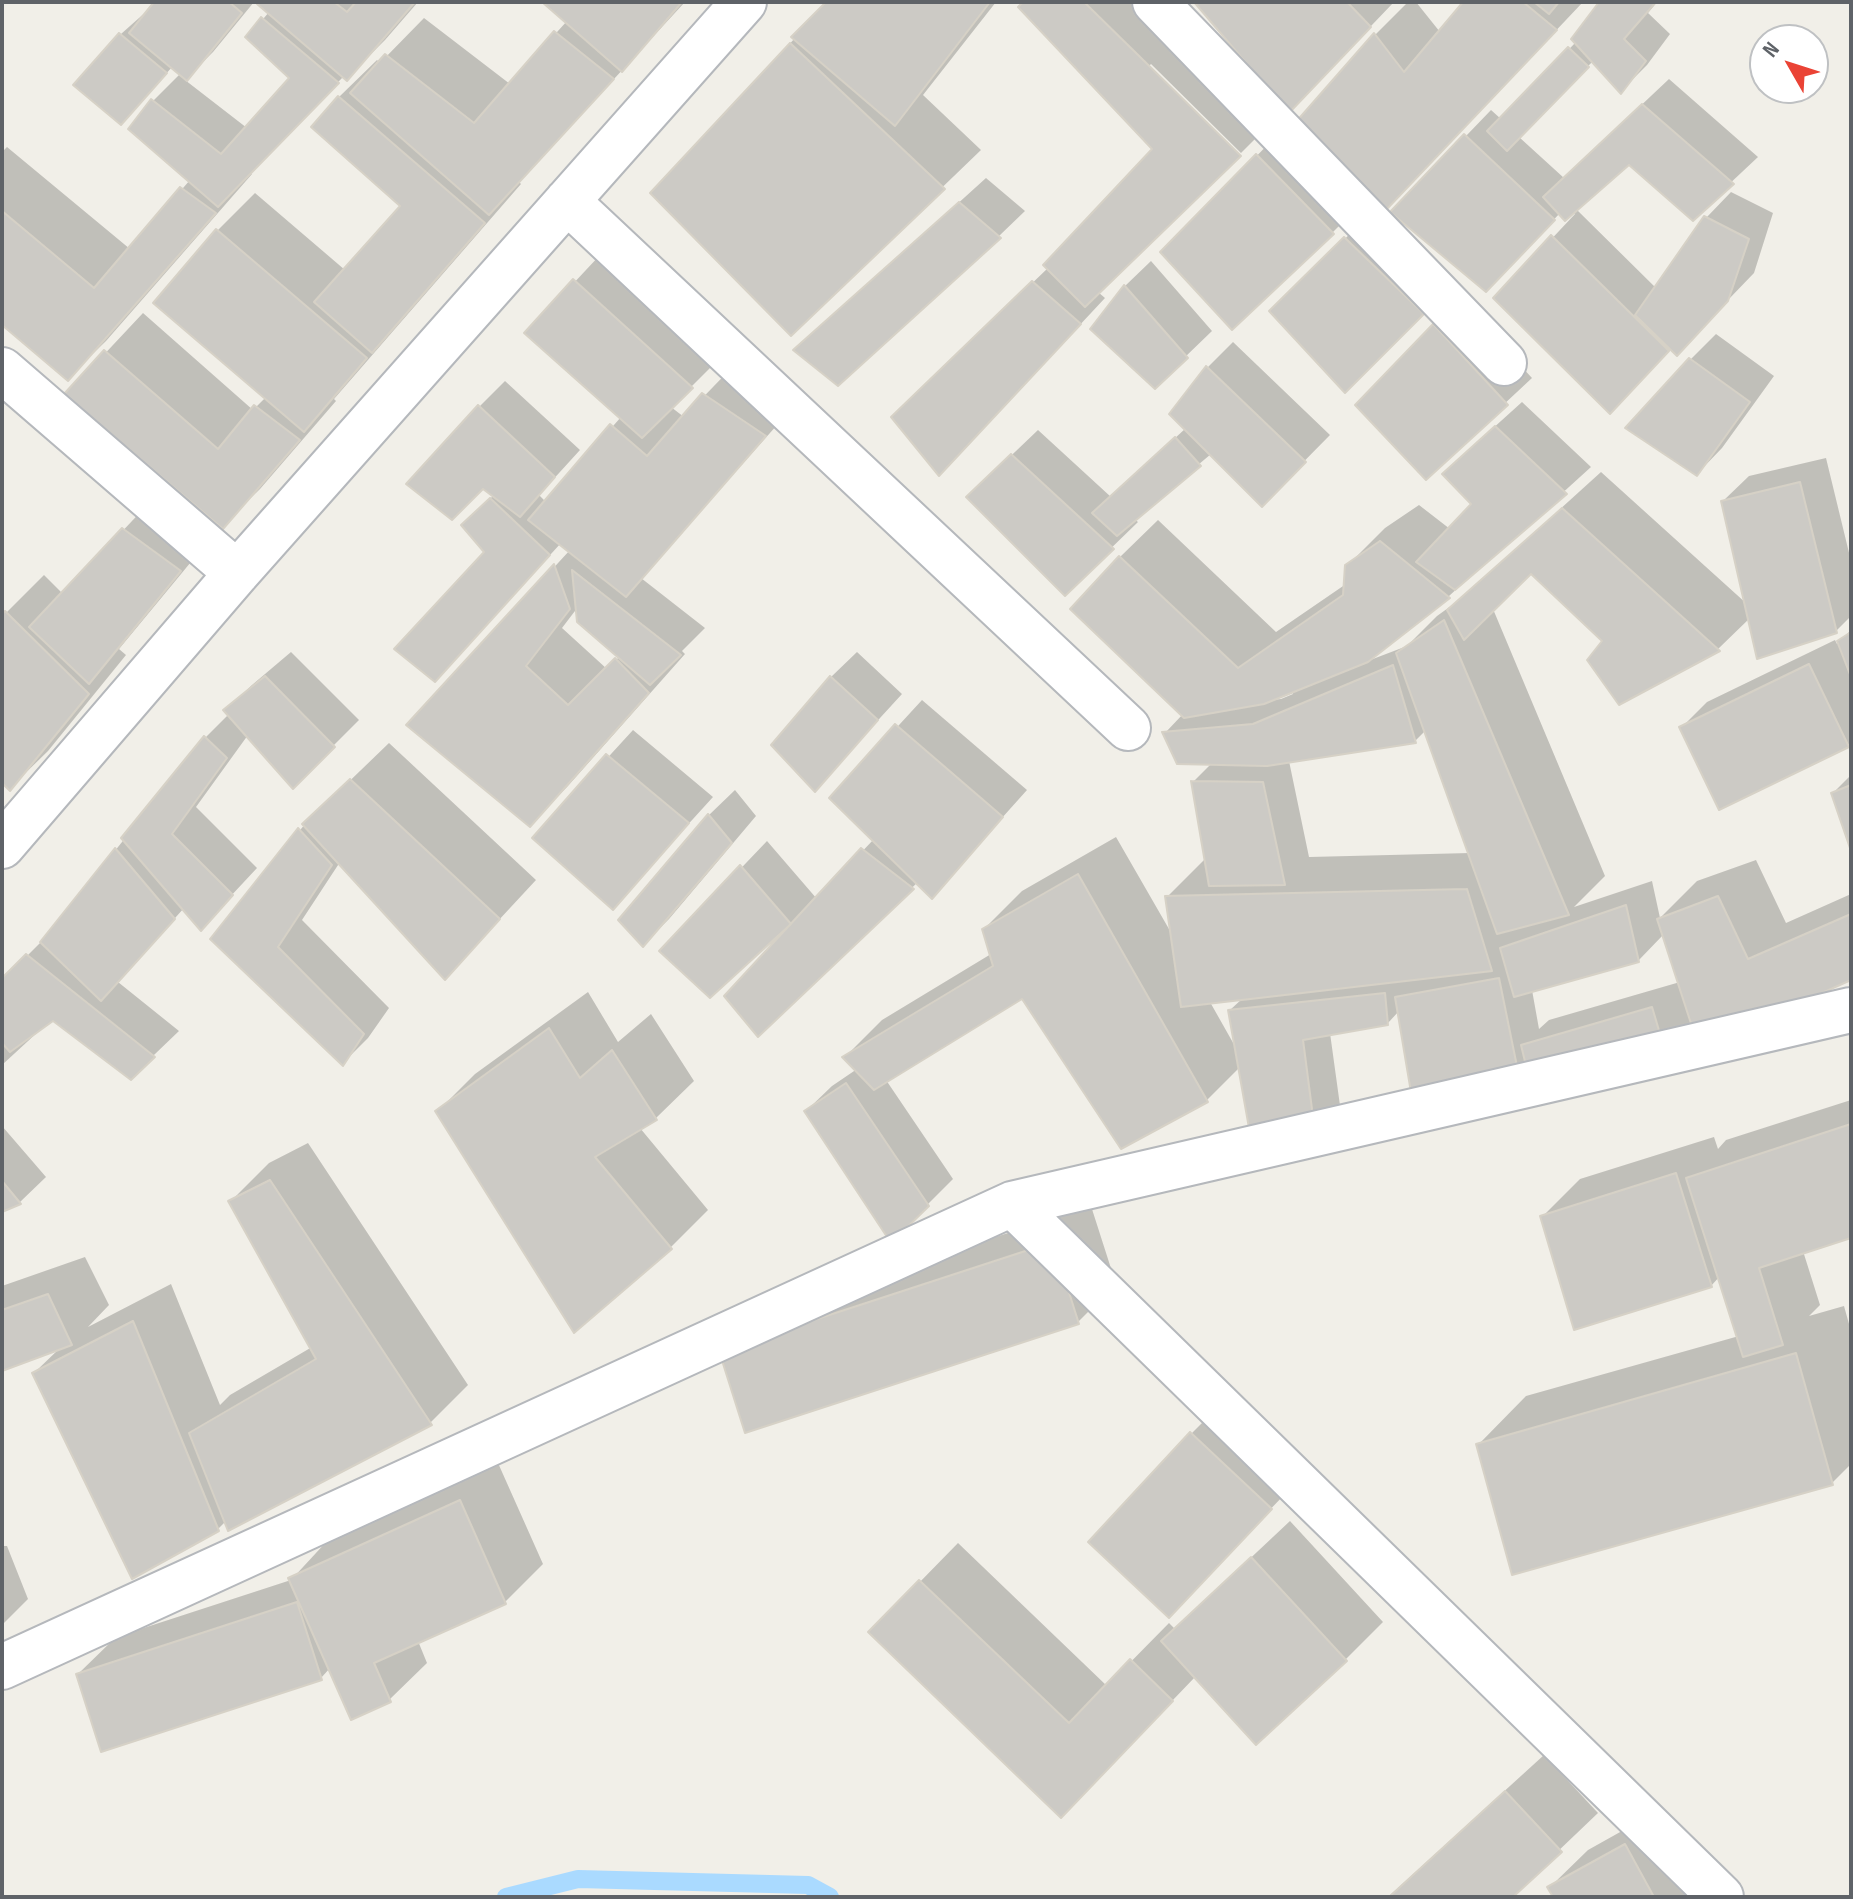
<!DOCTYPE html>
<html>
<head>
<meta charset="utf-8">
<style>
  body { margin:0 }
  #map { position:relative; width:1853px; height:1899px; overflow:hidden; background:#f1efe8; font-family:"Sofia Sans Condensed",sans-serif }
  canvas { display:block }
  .frame { position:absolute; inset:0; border:4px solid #5f6368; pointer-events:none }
  .north { position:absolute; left:1749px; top:24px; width:80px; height:80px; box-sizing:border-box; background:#fff; border:2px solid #bfc1c3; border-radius:50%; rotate:309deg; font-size:22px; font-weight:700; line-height:32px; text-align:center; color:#5f6368 }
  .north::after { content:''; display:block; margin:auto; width:28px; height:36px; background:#ea4335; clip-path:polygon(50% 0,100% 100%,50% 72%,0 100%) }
</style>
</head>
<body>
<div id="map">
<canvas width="1853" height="1899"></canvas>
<div class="frame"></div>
<div class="north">N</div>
</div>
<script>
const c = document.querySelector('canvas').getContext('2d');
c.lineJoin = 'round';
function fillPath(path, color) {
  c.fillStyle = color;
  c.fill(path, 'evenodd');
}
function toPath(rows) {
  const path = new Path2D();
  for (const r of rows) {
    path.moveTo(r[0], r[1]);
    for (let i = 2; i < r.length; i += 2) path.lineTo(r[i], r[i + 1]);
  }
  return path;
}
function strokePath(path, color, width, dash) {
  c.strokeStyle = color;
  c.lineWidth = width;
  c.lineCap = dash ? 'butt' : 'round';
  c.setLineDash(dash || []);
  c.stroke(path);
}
fillPath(toPath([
  [157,2,254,2,213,52,185,80,247,128,291,78,248,37,269,12,261,2,418,2,385,40,347,78,344,76,249,173,252,174,106,341,68,378,2,323,2,152,7,147,130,249,190,180,153,101,181,73,173,66,146,96,121,34],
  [545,2,685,2,519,182,521,184,334,399,336,401,260,489,222,526,67,394,143,313,253,410,266,397,217,231,255,193,345,270,403,206,339,97,377,60,380,63,424,18,510,84,567,21],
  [828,2,996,2,923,95,981,150,791,333,653,193],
  [1025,2,1160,2,1277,117,1241,153,1151,64,1148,67,1238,156,1098,292,1105,298,965,448,919,392,1049,267,1155,149],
  [1197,2,1394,2,1327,72],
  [1408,2,1416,2,1440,32,1465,2,1583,2,1424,170,1375,35],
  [1601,2,1657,2,1648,13,1670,34,1647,65,1621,91,1593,61,1519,137,1564,178,1669,79,1758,157,1693,218,1629,162,1576,209,1656,288,1706,218,1731,192,1773,213,1754,273,1702,327,1672,348,1636,385,1496,298,1575,214,1573,212,1560,213,1512,264,1466,136,1491,110,1501,119,1576,42],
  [1282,130,1358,207,1332,233,1163,252],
  [986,178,1025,211,999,236,837,383,796,350],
  [1371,213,1448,287,1345,390,1272,311],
  [600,255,717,361,671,407,684,417,742,357,802,397,641,578,705,628,682,651,685,654,567,787,530,824,409,725,570,550,561,543,460,654,486,552,463,525,494,495,479,407,505,381,580,450,539,495,546,502,621,417,527,333],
  [578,607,620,656,607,669,562,628],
  [1151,261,1212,331,1155,386,1093,329,1125,286],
  [1460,300,1532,378,1426,477,1358,405],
  [1716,334,1774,376,1722,448,1697,474,1690,360],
  [1233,342,1330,435,1262,504,1211,454,1134,519,1138,522,1065,593,994,472,1038,430,1111,497,1186,428,1207,368],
  [1522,402,1591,467,1449,596,1365,662,1407,646,1437,616,1462,598,1601,472,1747,604,1723,501,1749,476,1826,458,1851,561,1851,616,1836,631,1750,618,1718,649,1620,702,1605,641,1531,571,1493,609,1605,876,1574,907,1652,881,1660,918,1697,881,1756,860,1786,923,1851,894,1851,977,1419,1126,1399,1011,1388,1023,1330,1033,1342,1120,1316,1146,1240,1067,1207,1100,1023,996,886,1080,953,1179,892,1240,806,1111,832,1086,857,1069,845,1057,882,1020,991,954,984,929,1022,891,1116,837,1173,936,1167,897,1205,859,1194,781,1212,763,1165,733,1183,714,1120,557,1158,520,1276,632,1346,584,1347,566,1385,528,1419,505,1450,529,1474,504,1470,449],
  [1292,690,1293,694,1281,699,1270,700],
  [1426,730,1470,853,1309,857,1289,761,1415,741],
  [1664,934,1680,982,1549,1020,1539,1029,1532,990,1638,961],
  [1243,998,1230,1010,1236,1048,1210,1002],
  [149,503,205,545,119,649,126,655,48,751,10,788,2,781,2,617,44,575,63,594],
  [1851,630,1851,742,1848,745,1681,728,1707,702,1835,640,1837,644],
  [291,652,359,720,293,786,248,735,196,807,257,868,201,928,184,908,118,982,179,1031,131,1077,53,1018,2,1065,2,981,46,937,206,737,229,714,226,710,252,685],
  [857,652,902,694,815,789,774,745,831,677],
  [922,700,1027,790,932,896,918,882,758,1034,787,929,785,927,662,951,767,841,817,899,874,839,832,798],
  [633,730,713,797,613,907,535,837],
  [389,743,536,880,446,977,340,862,302,920,389,1008,368,1038,343,1063,213,939,305,824],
  [1851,775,1851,845,1833,793],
  [735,790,756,816,669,919,643,945,621,920,709,815],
  [588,992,618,1042,651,1014,694,1081,656,1118,640,1128,708,1210,671,1247,437,1112,475,1074],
  [1851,1100,1851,1236,1803,1251,1820,1305,1809,1316,1844,1306,1851,1331,1851,1464,1832,1483,1478,1445,1526,1396,1739,1336,1720,1276,1711,1286,1542,1217,1580,1179,1714,1137,1718,1149,1726,1140],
  [2,1126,46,1177,20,1202,2,1210],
  [308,1143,468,1385,430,1423,226,1521,218,1529,34,1373,61,1347,2,1369,2,1286,85,1257,109,1305,88,1327,171,1284,220,1405,230,1395,312,1347,231,1201,269,1163],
  [1091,1206,1116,1284,1078,1322,746,1430,759,1314],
  [1229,1396,1308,1470,1169,1615,1191,1434],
  [498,1463,543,1564,505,1602,418,1641,427,1663,389,1700,330,1668,321,1678,78,1674,116,1637,291,1580,328,1540],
  [1290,1521,1383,1622,1345,1660,1196,1676,1099,1777,871,1632,958,1543,1107,1686,1169,1623,1175,1629],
  [2,1546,7,1546,28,1599,2,1625],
  [1544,1755,1598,1813,1510,1897,1388,1897],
  [1663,1808,1713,1897,1555,1897,1550,1887,1588,1850]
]), '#0003');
strokePath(toPath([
  [506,1897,578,1879,808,1885,830,1897]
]), '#aadaff', 18);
const building = toPath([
  [154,2,229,2,242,13,187,81,129,33,154,2],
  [259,2,334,2,347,12,356,2,415,2,347,81,257,4,259,2],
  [542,2,682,2,622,72,542,2],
  [826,2,990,2,895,126,791,37,826,2],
  [1023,2,1084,2,1241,156,1085,307,1043,265,1152,149,1018,7,1023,2],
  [1194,2,1347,2,1371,27,1289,113,1194,2],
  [1463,2,1523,2,1557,30,1386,210,1295,123,1374,33,1404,72,1463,2],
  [1534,2,1559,2,1549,14,1534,2],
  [1599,2,1656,2,1624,39,1646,61,1621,94,1571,39,1599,2],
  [261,17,339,83,218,207,128,129,151,99,221,154,289,78,245,37,261,17],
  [554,31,614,79,489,215,350,93,385,54,474,123,554,31],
  [119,33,167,73,121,125,73,85,119,33],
  [790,43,945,189,791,336,650,193,790,43],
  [1568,47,1589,67,1507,151,1487,131,1568,47],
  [338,96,485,223,372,353,314,302,400,206,311,127,338,96],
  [1642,104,1734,184,1693,221,1629,165,1565,221,1543,197,1642,104],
  [1464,134,1555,220,1486,292,1390,212,1464,134],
  [1256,154,1334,234,1232,330,1160,252,1256,154],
  [180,187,216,213,68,381,2,325,2,211,94,288,180,187],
  [959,202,1001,238,838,386,793,350,959,202],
  [1704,216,1749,239,1728,301,1677,356,1635,315,1704,216],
  [216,229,367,358,304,432,153,303,216,229],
  [1551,235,1669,351,1610,414,1493,298,1551,235],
  [1344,237,1424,314,1345,393,1269,311,1344,237],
  [573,279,693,388,642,438,524,333,573,279],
  [1032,281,1081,324,939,476,891,417,1032,281],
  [1124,285,1188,358,1155,389,1090,329,1124,285],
  [1433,324,1508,405,1426,480,1355,405,1433,324],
  [104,350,218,449,254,405,300,440,223,529,64,394,104,350],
  [1689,358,1750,402,1697,476,1625,428,1689,358],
  [1206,366,1306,462,1262,507,1169,414,1206,366],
  [702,393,766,436,626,597,528,520,610,424,647,456,702,393],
  [478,405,555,477,520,517,483,489,452,520,406,484,478,405],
  [1495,426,1567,494,1455,590,1416,562,1471,504,1442,474,1495,426],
  [1175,437,1201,466,1117,536,1092,513,1175,437],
  [1011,454,1114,549,1065,596,966,497,1011,454],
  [1800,482,1837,633,1757,659,1721,501,1800,482],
  [490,498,550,555,435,682,394,649,484,552,461,525,490,498],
  [1562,508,1720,651,1619,705,1587,660,1602,641,1531,574,1464,640,1447,610,1562,508],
  [122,528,181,571,89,684,29,627,122,528],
  [1380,541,1450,598,1368,662,1264,704,1184,718,1070,609,1119,556,1238,668,1343,595,1345,565,1380,541],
  [554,564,570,609,526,666,568,705,615,658,649,693,530,827,406,725,554,564],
  [572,570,681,655,650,685,577,622,572,570],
  [5,611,89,694,10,791,2,783,2,614,5,611],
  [1444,620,1569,915,1497,934,1396,653,1444,620],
  [1851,632,1851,677,1837,641,1851,632],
  [1809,664,1849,747,1719,810,1679,727,1809,664],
  [1393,665,1416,743,1267,766,1177,764,1162,732,1253,724,1393,665],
  [265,676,335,747,293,789,223,710,265,676],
  [830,676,878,720,815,792,771,745,830,676],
  [895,724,1003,817,932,899,829,798,895,724],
  [204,736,227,758,172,834,233,895,201,931,121,838,204,736],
  [606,754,689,823,613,910,532,838,606,754],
  [350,779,500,919,445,980,302,824,350,779],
  [1191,781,1263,782,1285,885,1209,886,1191,781],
  [1851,785,1851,851,1831,793,1851,785],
  [708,814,732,843,643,947,618,920,708,814],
  [298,828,332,865,278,947,364,1034,343,1066,210,939,298,828],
  [115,848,175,919,101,1001,40,942,115,848],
  [861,848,914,889,758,1037,724,996,861,848],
  [740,865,791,924,710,998,659,951,740,865],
  [1078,874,1208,1102,1121,1149,1022,999,874,1090,842,1057,993,966,982,929,1078,874],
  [1467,889,1492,971,1181,1007,1165,896,1467,889],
  [1718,896,1748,959,1851,914,1851,980,1699,1048,1657,919,1718,896],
  [1626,905,1639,962,1514,997,1500,948,1626,905],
  [26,954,155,1057,131,1080,53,1021,10,1052,2,1043,2,978,26,954],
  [1499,978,1524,1101,1417,1128,1395,997,1499,978],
  [1385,993,1388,1025,1303,1040,1317,1148,1254,1156,1228,1010,1385,993],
  [1652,1007,1666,1054,1535,1102,1521,1045,1652,1007],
  [549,1028,580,1078,612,1050,657,1120,595,1157,672,1249,574,1333,435,1111,549,1028],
  [846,1083,929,1206,891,1243,804,1111,846,1083],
  [1851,1124,1851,1238,1759,1268,1783,1345,1743,1357,1686,1178,1851,1124],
  [1676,1173,1712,1287,1574,1330,1540,1216,1676,1173],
  [270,1180,432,1425,228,1531,189,1433,316,1359,228,1201,270,1180],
  [2,1181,21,1204,2,1212,2,1181],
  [1053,1242,1079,1324,745,1433,719,1351,1053,1242],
  [48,1294,72,1345,2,1371,2,1310,48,1294],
  [133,1321,219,1531,132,1579,32,1373,133,1321],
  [1796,1353,1833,1485,1512,1575,1476,1444,1796,1353],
  [1190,1432,1272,1509,1169,1618,1088,1542,1190,1432],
  [460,1500,506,1604,374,1663,391,1702,351,1720,288,1578,460,1500],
  [1251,1557,1347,1661,1256,1745,1161,1641,1251,1557],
  [919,1580,1069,1723,1130,1659,1173,1701,1061,1818,868,1632,919,1580],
  [297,1602,322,1680,101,1752,76,1674,297,1602],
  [1505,1791,1562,1852,1513,1897,1389,1897,1505,1791],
  [1625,1844,1654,1897,1553,1897,1547,1887,1625,1844]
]);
fillPath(building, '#cccac5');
strokePath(building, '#d6d1c6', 2);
const street = toPath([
  [1155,2,1504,363],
  [567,201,1128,728],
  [2,370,237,573],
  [2,846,237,573,744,2],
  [1012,1204,1721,1897],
  [2,1667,1012,1204,1851,1010]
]);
strokePath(street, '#b5b8bc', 48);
strokePath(street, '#fff', 44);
</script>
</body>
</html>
